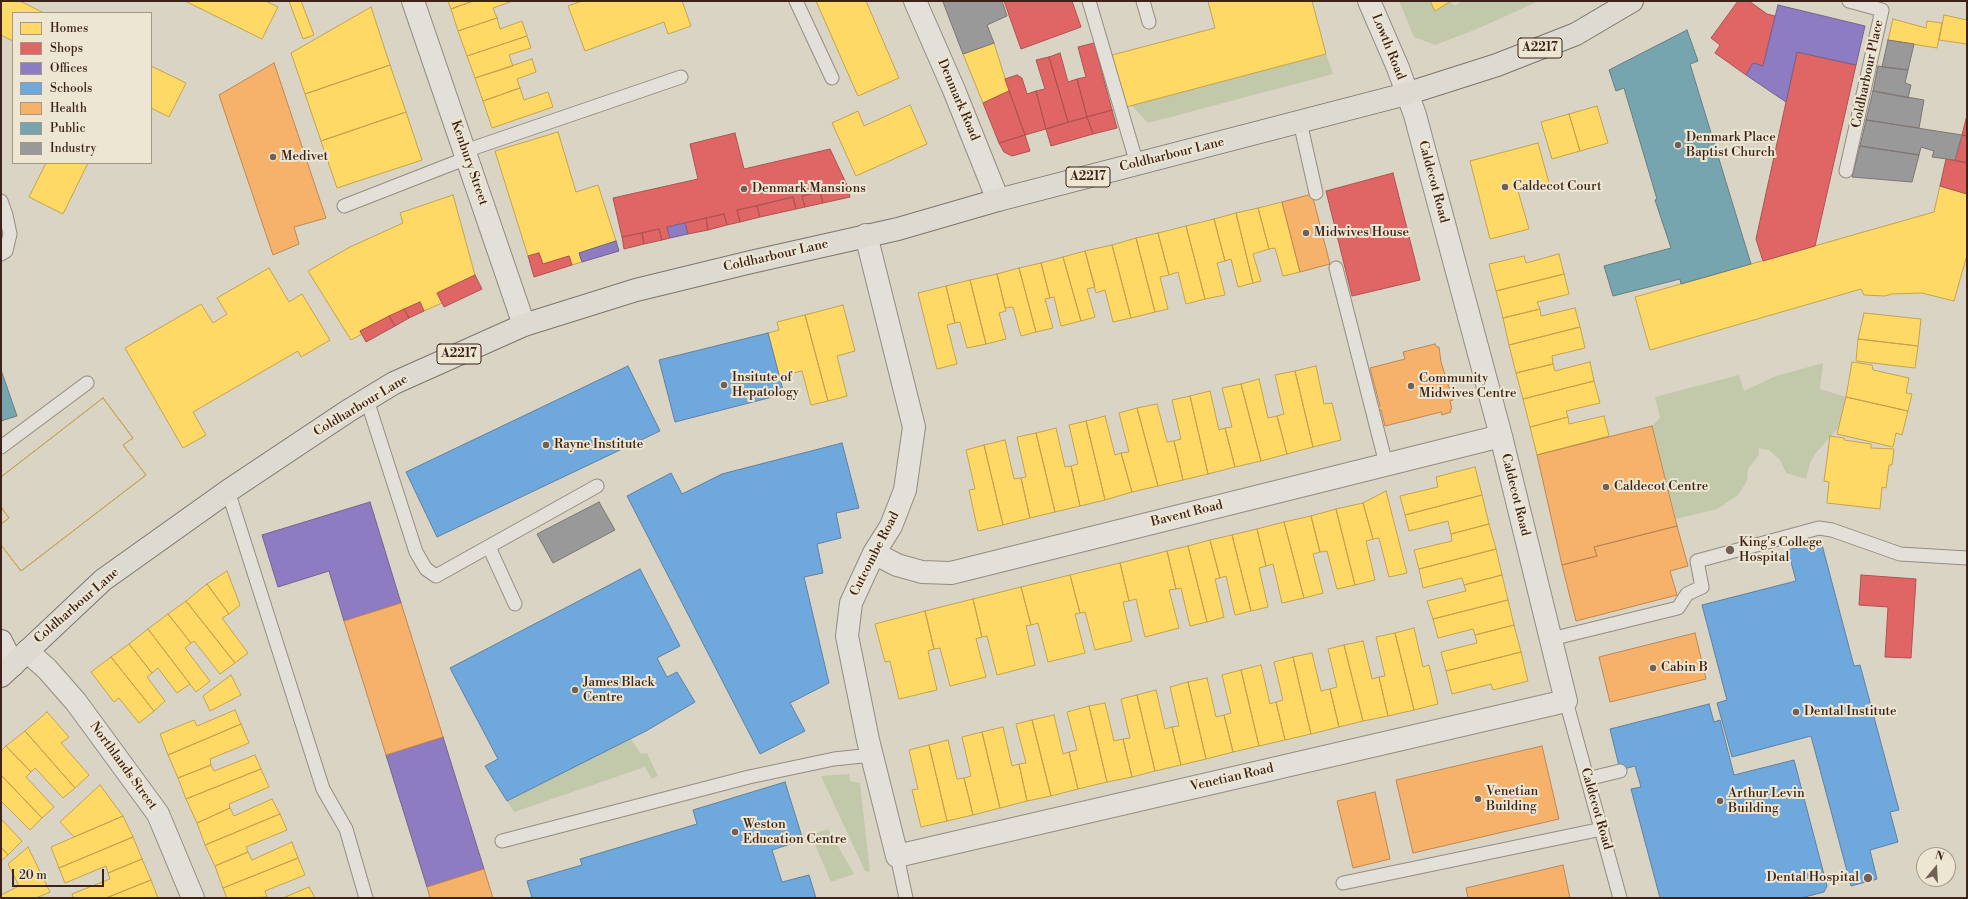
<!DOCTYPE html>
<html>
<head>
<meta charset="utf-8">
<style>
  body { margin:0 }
  #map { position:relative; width:1968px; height:899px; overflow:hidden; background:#dad4c4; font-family:"Libre Bodoni",serif }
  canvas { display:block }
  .frame { position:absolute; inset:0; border:2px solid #3c2218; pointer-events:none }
  .legend { position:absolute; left:12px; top:12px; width:140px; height:152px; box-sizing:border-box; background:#ede6d2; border:1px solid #a69888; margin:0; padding:5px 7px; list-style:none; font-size:12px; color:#3c2218 }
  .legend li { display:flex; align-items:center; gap:8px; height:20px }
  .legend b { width:20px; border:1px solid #a69888 }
  .north { position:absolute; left:1916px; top:847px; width:40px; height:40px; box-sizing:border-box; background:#ede6d2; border:1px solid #a69888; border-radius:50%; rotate:18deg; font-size:11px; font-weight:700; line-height:16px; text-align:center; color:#3c2218 }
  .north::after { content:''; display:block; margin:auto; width:14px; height:18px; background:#736054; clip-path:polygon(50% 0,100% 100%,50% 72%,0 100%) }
  .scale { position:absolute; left:12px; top:869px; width:92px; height:18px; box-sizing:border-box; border:2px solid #3c2218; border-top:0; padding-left:5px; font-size:12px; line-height:14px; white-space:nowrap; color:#3c2218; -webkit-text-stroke:3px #ede6d2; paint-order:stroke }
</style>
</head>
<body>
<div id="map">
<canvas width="1968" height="899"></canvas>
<div class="frame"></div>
<ul class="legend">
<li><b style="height:11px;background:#ffd966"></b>Homes</li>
<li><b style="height:11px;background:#e06666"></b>Shops</li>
<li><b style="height:11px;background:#8e7cc3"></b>Offices</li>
<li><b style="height:11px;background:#6fa8dc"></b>Schools</li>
<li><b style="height:11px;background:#f6b26b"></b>Health</li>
<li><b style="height:11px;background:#76a5af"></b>Public</li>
<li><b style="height:11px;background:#999"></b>Industry</li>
</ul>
<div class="north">N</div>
<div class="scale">20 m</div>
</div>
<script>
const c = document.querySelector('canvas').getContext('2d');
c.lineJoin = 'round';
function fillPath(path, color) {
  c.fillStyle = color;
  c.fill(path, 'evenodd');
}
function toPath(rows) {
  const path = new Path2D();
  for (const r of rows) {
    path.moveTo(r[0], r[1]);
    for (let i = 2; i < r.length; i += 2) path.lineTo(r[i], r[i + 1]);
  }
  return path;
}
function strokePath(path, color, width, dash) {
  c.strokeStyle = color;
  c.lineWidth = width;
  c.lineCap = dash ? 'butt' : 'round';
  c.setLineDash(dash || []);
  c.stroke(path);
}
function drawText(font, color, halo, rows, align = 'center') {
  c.font = font + ' "Libre Bodoni",serif';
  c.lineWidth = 4;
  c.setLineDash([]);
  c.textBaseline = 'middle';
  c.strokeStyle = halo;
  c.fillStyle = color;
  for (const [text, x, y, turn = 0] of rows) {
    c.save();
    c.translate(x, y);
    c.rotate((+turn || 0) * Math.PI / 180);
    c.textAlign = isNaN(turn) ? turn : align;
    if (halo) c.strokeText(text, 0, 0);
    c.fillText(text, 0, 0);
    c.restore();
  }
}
fillPath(toPath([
  [1399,1,1430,1,1435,11,1451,1,1454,6,1463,1,1539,1,1477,29,1435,45,1414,37],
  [1326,54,1333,74,1148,123,1131,105],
  [1823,363,1820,389,1846,397,1838,428,1815,454,1810,463,1806,479,1786,473,1780,460,1769,450,1758,448,1759,455,1748,469,1747,481,1738,495,1717,509,1676,519,1652,426,1660,418,1655,397,1739,375,1744,391,1776,376],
  [631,739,641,754,647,753,658,776,652,779,645,767,514,812,507,801],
  [849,774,850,781,860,783,870,872,865,871,821,776],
  [828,829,854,874,831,882,811,835]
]), '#c2c9aa');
const homes = toPath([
  [1,1,20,1,44,13,13,13,13,41,1,35,1,1],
  [185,1,266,1,278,7,262,39,185,1],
  [289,1,301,1,314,35,303,39,289,1],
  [448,1,473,1,451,9,448,1],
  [473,1,513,1,493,8,497,18,458,31,451,9,473,1],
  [582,1,682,1,691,26,668,34,664,22,585,51,568,6,582,1],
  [816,1,866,1,899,78,858,96,816,1],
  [1208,1,1312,1,1326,54,1126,107,1112,55,1215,28,1208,1],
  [1430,1,1451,1,1435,11,1430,1],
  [371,7,390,65,305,94,291,53,371,7],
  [1944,15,1967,20,1967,44,1939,40,1944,15],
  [497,18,500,29,522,21,527,36,467,56,458,31,497,18],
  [1893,19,1926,28,1927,21,1942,23,1937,48,1888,40,1893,19],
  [527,36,531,48,509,55,513,66,475,78,467,56,527,36],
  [994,43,1009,91,983,103,963,54,994,43],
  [532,59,536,72,517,79,520,88,483,101,475,78,532,59],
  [390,65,406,112,321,141,305,94,390,65],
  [151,66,186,83,169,117,151,108,151,66],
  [520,88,524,100,548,92,553,107,492,128,483,101,520,88],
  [910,105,927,144,856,176,832,123,858,111,864,126,910,105],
  [1597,106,1608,143,1580,151,1569,114,1597,106],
  [406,112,422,160,337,188,321,141,406,112],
  [1569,114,1580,151,1552,159,1541,122,1569,114],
  [558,132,576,192,598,185,616,241,579,253,582,262,572,265,569,256,543,264,539,253,528,256,495,151,558,132],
  [1538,143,1549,183,1518,191,1529,229,1490,239,1470,161,1538,143],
  [46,163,88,163,63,214,29,197,46,163],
  [1940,186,1967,194,1967,255,1954,301,1922,293,1892,294,1885,296,1864,295,1861,289,1650,350,1635,297,1934,212,1940,186],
  [453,195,475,275,437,293,442,303,424,311,420,302,360,331,362,334,351,340,308,271,350,247,403,223,400,213,453,195],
  [1282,202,1300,272,1283,276,1275,248,1269,249,1258,208,1282,202],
  [1258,208,1269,249,1253,254,1261,281,1253,283,1236,213,1258,208],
  [1236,213,1253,283,1238,287,1231,259,1225,261,1214,219,1236,213],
  [1214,219,1225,261,1217,263,1225,295,1205,299,1186,226,1214,219],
  [1186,226,1205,299,1186,304,1178,272,1169,275,1158,233,1186,226],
  [1158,233,1169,275,1160,277,1168,309,1155,312,1136,238,1158,233],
  [1136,238,1155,312,1131,318,1112,245,1136,238],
  [1112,245,1131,318,1113,322,1105,290,1096,293,1085,251,1112,245],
  [1085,251,1095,287,1087,289,1095,317,1081,321,1063,257,1085,251],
  [1559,254,1564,274,1496,291,1489,264,1524,256,1526,263,1559,254],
  [1063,257,1081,321,1061,326,1054,297,1050,298,1041,263,1063,257],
  [1041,263,1050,298,1045,299,1053,328,1036,332,1019,268,1041,263],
  [269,268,289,302,302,294,330,340,301,357,298,351,193,412,206,435,183,448,125,348,201,304,213,323,227,314,217,298,269,268],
  [1019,268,1036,332,1021,336,1013,307,1005,308,997,274,1019,268],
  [997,274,1006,311,999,313,1006,339,986,344,970,280,997,274],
  [1564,274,1569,294,1537,302,1540,309,1503,318,1496,291,1564,274],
  [970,280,986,344,967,348,960,322,955,323,946,286,970,280],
  [946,286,955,323,947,325,957,364,937,369,918,293,946,286],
  [843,305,855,351,837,356,847,396,828,401,805,315,843,305],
  [1575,308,1580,327,1509,345,1503,318,1540,309,1541,316,1575,308],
  [1864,313,1921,319,1918,346,1858,339,1864,313],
  [805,315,828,401,811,405,802,371,779,376,768,333,779,330,777,322,805,315],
  [1580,327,1585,348,1552,356,1553,364,1516,373,1509,345,1580,327],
  [1858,339,1918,346,1915,368,1856,361,1858,339],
  [1590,362,1594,381,1523,399,1516,373,1553,364,1555,371,1590,362],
  [1852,362,1872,365,1873,370,1909,378,1906,393,1912,394,1908,411,1846,397,1852,362],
  [1316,366,1324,404,1332,403,1341,440,1313,447,1295,371,1316,366],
  [1295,371,1313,447,1287,454,1277,416,1284,414,1275,375,1295,371],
  [1259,379,1268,418,1277,416,1287,454,1261,461,1241,384,1259,379],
  [1594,381,1600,403,1566,411,1568,417,1530,427,1523,399,1594,381],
  [1241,384,1261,461,1235,467,1225,428,1232,427,1222,388,1241,384],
  [1210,391,1219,430,1225,428,1235,467,1208,474,1190,396,1210,391],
  [1190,396,1208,474,1183,480,1174,441,1181,439,1172,400,1190,396],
  [1846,397,1908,411,1902,435,1896,433,1893,447,1837,434,1846,397],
  [103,398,133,438,123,445,146,475,21,571,1,545,1,524,9,518,1,507,1,477,103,398],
  [103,398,133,438,123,445,146,475,21,571,1,545,1,524,9,518,1,507,1,477,103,398],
  [1157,404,1167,442,1174,441,1183,480,1158,486,1137,408,1157,404],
  [1137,408,1158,486,1132,492,1121,453,1129,452,1119,413,1137,408],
  [1105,416,1115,455,1121,453,1132,492,1105,500,1086,421,1105,416],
  [1604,416,1609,436,1537,455,1530,427,1568,417,1569,424,1604,416],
  [1086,421,1105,500,1080,506,1071,466,1078,464,1069,425,1086,421],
  [1056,428,1065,467,1071,466,1080,506,1055,512,1036,433,1056,428],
  [1036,433,1055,512,1030,518,1021,478,1026,477,1017,437,1036,433],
  [1830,436,1844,438,1844,440,1871,444,1871,448,1894,449,1892,465,1889,465,1886,488,1882,487,1880,509,1827,503,1829,482,1824,481,1830,436],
  [1005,440,1014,479,1021,478,1030,518,1003,525,984,445,1005,440],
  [984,445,1003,525,978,531,969,490,975,489,966,450,984,445],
  [1475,467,1482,495,1405,515,1400,496,1438,487,1436,477,1475,467],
  [1386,491,1407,573,1389,577,1379,538,1373,539,1363,503,1386,491],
  [1482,495,1489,524,1451,534,1448,521,1409,531,1405,515,1482,495],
  [1363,503,1373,539,1366,541,1375,580,1355,585,1336,509,1363,503],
  [1336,509,1355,585,1337,589,1327,551,1320,552,1311,516,1336,509],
  [1311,516,1320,552,1313,554,1323,593,1304,598,1284,522,1311,516],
  [1284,522,1304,598,1282,603,1273,564,1266,566,1257,529,1284,522],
  [1489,524,1496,549,1419,569,1414,550,1452,541,1451,534,1489,524],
  [1257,529,1266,566,1259,568,1268,607,1251,611,1232,535,1257,529],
  [1232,535,1251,611,1235,615,1226,576,1220,578,1210,540,1232,535],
  [1210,540,1220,578,1215,579,1224,617,1207,622,1188,546,1210,540],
  [1188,546,1207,622,1190,626,1181,588,1176,589,1167,551,1188,546],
  [1496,549,1502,575,1464,585,1462,578,1423,588,1419,569,1496,549],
  [1167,551,1176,589,1169,590,1179,628,1145,637,1136,599,1129,601,1120,563,1167,551],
  [1120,563,1129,601,1123,602,1132,641,1095,650,1085,612,1080,613,1070,575,1120,563],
  [227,571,240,605,229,614,207,584,227,571],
  [1070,575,1080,613,1075,614,1085,653,1048,662,1038,623,1031,625,1021,587,1070,575],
  [1502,575,1508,600,1433,619,1427,601,1466,591,1464,585,1502,575],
  [207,584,229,614,222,618,248,653,235,663,186,601,207,584],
  [1021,587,1031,625,1026,626,1035,665,997,675,987,636,982,637,973,599,1021,587],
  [973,599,982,637,976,639,986,677,950,686,940,648,934,649,925,611,973,599],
  [1508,600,1514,625,1475,635,1473,629,1438,638,1433,619,1508,600],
  [186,601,235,663,220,674,194,641,191,643,168,614,186,601],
  [925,611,934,649,928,651,937,690,899,699,890,661,885,662,875,624,925,611],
  [168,614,191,643,185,648,210,681,196,692,148,629,168,614],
  [1514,625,1521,652,1446,671,1441,652,1477,643,1475,635,1514,625],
  [1414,628,1423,667,1429,665,1438,704,1414,710,1395,633,1414,628],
  [148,629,190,684,177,693,158,668,152,673,129,644,148,629],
  [1395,633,1414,710,1388,716,1379,677,1385,676,1376,637,1395,633],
  [1363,641,1372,679,1379,677,1388,716,1363,721,1344,645,1363,641],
  [129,644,152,673,147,677,165,701,154,711,111,657,129,644],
  [1344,645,1363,721,1339,727,1330,689,1337,687,1328,649,1344,645],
  [1521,652,1528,681,1493,690,1491,684,1452,694,1446,671,1521,652],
  [1312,653,1321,691,1330,689,1339,727,1311,734,1293,657,1312,653],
  [111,657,154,711,139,723,119,698,114,702,91,672,111,657],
  [1293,657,1311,734,1285,740,1276,702,1283,700,1274,662,1293,657],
  [1261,665,1270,704,1276,702,1285,740,1259,746,1241,670,1261,665],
  [1241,670,1259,746,1233,752,1224,715,1231,713,1222,675,1241,670],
  [231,675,241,695,210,711,203,696,231,675],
  [1207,678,1216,717,1224,715,1233,752,1206,759,1188,682,1207,678],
  [1188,682,1206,759,1181,765,1172,727,1179,726,1170,687,1188,682],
  [1156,690,1165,729,1172,727,1181,765,1155,771,1137,695,1156,690],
  [1137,695,1155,771,1132,777,1123,739,1130,738,1121,699,1137,695],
  [1105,703,1114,741,1123,739,1132,777,1107,782,1089,706,1105,703],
  [1089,706,1107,782,1078,789,1069,752,1077,750,1067,712,1089,706],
  [235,710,241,724,168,755,160,734,194,720,197,726,235,710],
  [47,712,69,737,61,743,89,775,75,788,25,731,47,712],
  [1054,715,1063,754,1069,752,1078,789,1051,796,1032,720,1054,715],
  [1032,720,1051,796,1027,801,1019,764,1026,763,1016,724,1032,720],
  [241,724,249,743,210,759,211,765,178,778,168,755,241,724],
  [1003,727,1012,766,1019,764,1027,801,1000,808,982,732,1003,727],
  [25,731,75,788,63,798,35,768,31,772,6,746,25,731],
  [982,732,1000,808,973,815,964,778,971,776,962,737,982,732],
  [948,740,957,779,964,778,973,815,947,821,929,745,948,740],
  [929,745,947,821,921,827,912,790,918,789,909,750,929,745],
  [6,746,31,772,26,777,54,807,42,818,1,775,1,751,6,746],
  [255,755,261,769,186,799,178,778,211,765,214,771,255,755],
  [261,769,269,787,229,804,230,808,197,823,186,799,261,769],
  [1,775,42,818,30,830,1,801,1,775],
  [100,785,123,816,74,837,60,822,100,785],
  [272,799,280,814,205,845,197,823,230,808,234,816,272,799],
  [280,814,287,830,246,847,248,852,215,866,205,845,280,814],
  [123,816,133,837,59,868,51,847,123,816],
  [1,819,22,841,8,855,1,847,1,819],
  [133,837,142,859,108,873,106,866,65,883,59,868,133,837],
  [292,842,298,858,223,888,215,866,248,852,252,860,292,842],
  [1,847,8,855,1,861,1,847],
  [28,847,50,892,36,898,1,898,1,895,19,886,8,864,28,847],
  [298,858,305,875,265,891,267,897,227,898,223,888,298,858],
  [142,859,151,880,106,898,73,898,72,894,110,879,108,873,142,859],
  [151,880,158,898,106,898,151,880],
  [309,887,315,898,283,898,309,887]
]);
fillPath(homes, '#ffd966');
strokePath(homes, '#c4a24f', 1);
const shops = toPath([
  [1004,1,1072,1,1081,27,1021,49,1004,1],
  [1738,1,1749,1,1767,14,1775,16,1763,66,1753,63,1746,75,1715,53,1720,45,1711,38,1738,1],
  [1094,43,1112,110,1087,117,1077,79,1086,77,1078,47,1094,43],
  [1797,52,1856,65,1815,246,1763,261,1756,239,1797,52],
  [1060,53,1068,82,1077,79,1087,117,1068,122,1049,57,1060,53],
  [1049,57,1068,122,1046,129,1036,91,1045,89,1036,60,1049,57],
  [1017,75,1022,78,1027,94,1036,91,1046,129,1025,135,1005,79,1017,75],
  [1009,91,1025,135,999,143,983,103,1009,91],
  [1112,110,1117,128,1093,134,1087,117,1112,110],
  [1967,115,1967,136,1962,135,1967,115],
  [1087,117,1093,134,1051,146,1046,129,1087,117],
  [735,133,744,169,830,149,847,185,802,196,805,207,796,209,793,197,737,210,740,222,727,225,724,214,667,227,670,238,662,240,659,229,622,237,613,198,698,179,690,144,735,133],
  [1025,135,1030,151,1012,156,1004,152,999,143,1025,135],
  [1962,135,1967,136,1967,163,1955,160,1962,135],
  [1946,159,1967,163,1967,194,1940,186,1946,159],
  [1393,173,1420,280,1352,296,1326,191,1393,173],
  [847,185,850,197,823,203,820,192,847,185],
  [820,192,823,203,805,207,802,196,820,192],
  [793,197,796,209,760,217,757,206,793,197],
  [757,206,760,217,740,222,737,210,757,206],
  [724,214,727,225,708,230,706,218,724,214],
  [706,218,708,230,688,234,685,223,706,218],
  [659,229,662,240,644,244,642,233,659,229],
  [642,233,644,244,624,249,622,237,642,233],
  [539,253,543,264,569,256,572,265,534,277,528,256,539,253],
  [475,275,482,289,444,307,437,293,475,275],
  [420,302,424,311,409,318,404,309,420,302],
  [404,309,409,318,395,326,389,316,404,309],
  [389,316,395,326,366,342,360,331,389,316],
  [1861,575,1916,579,1911,658,1885,657,1888,607,1859,605,1861,575]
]);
fillPath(shops, '#e06666');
strokePath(shops, '#af524f', 1);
const offices = toPath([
  [1778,5,1865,26,1856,65,1797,52,1786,102,1746,75,1753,63,1763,66,1778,5],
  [685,223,688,234,670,238,667,227,685,223],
  [616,241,619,251,582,262,579,253,616,241],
  [370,502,401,603,344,621,329,571,278,587,262,535,370,502],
  [443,737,484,869,427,887,386,755,443,737]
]);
fillPath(offices, '#8e7cc3');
strokePath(offices, '#756190', 1);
const schools = toPath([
  [768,333,784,394,675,422,659,360,768,333],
  [628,366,660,431,437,537,406,472,628,366],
  [842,443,859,508,836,513,841,538,817,544,823,573,804,577,829,683,790,703,805,731,760,754,627,496,671,473,682,494,722,474,842,443],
  [1821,541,1854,666,1860,665,1899,810,1890,812,1898,842,1870,850,1877,879,1851,886,1811,736,1732,757,1717,703,1727,700,1702,605,1796,581,1788,550,1821,541],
  [640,569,680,646,657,658,667,677,677,672,695,702,646,731,507,801,485,766,498,759,450,668,640,569],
  [1709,704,1714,722,1720,720,1734,775,1794,760,1827,886,1824,892,1801,898,1660,898,1631,789,1641,787,1635,766,1620,770,1610,729,1709,704],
  [785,782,803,840,772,850,782,882,809,875,816,898,532,898,527,881,582,865,580,859,697,824,693,810,785,782]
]);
fillPath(schools, '#6fa8dc');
strokePath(schools, '#6080a1', 1);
const health = toPath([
  [274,63,326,218,294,227,299,244,273,255,219,95,274,63],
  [1312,194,1330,264,1300,272,1282,202,1312,194],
  [1435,344,1437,347,1439,347,1441,362,1453,400,1450,401,1452,409,1450,410,1451,412,1442,415,1441,412,1385,426,1381,410,1378,411,1377,407,1380,406,1370,368,1405,359,1403,352,1435,344],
  [1652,426,1677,526,1594,547,1597,556,1562,565,1537,455,1652,426],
  [1677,526,1688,566,1670,571,1677,595,1576,621,1562,565,1597,556,1594,547,1677,526],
  [401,603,443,737,386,755,344,621,401,603],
  [1695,633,1706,679,1610,702,1599,657,1695,633],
  [1542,746,1559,819,1413,853,1396,780,1542,746],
  [1375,792,1390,859,1353,868,1337,801,1375,792],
  [1563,865,1570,898,1468,898,1466,888,1563,865],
  [484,869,493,898,430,898,427,887,484,869]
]);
fillPath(health, '#f6b26b');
strokePath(health, '#be8752', 1);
const public = toPath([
  [1687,30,1698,61,1690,64,1751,264,1681,284,1680,279,1613,296,1604,266,1671,248,1655,200,1657,199,1624,88,1616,91,1609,70,1687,30],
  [1,370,17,416,1,421,1,370]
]);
fillPath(public, '#76a5af');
strokePath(public, '#657e82', 1);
const industry = toPath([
  [948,1,1002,1,1007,16,987,25,994,43,963,54,943,2,948,1],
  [1888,40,1914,44,1908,70,1882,67,1888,40],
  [1878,66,1908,70,1905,83,1911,85,1908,98,1873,91,1878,66],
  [1873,91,1924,100,1919,128,1866,120,1873,91],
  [1866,120,1962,135,1955,160,1932,157,1934,151,1921,147,1919,155,1860,146,1866,120],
  [1860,146,1919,155,1912,182,1852,177,1860,146],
  [599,502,615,530,553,563,537,534,599,502]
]);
fillPath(industry, '#999');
strokePath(industry, '#7d7572', 1);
const lane = toPath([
  [796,1,832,78],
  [1089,1,1137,164],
  [1143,1,1149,22],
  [1300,122,1316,193],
  [465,151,681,77],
  [1846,171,1882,10,1849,1],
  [1,201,6,215,10,234,6,251,1,254],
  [344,206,467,158],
  [1336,268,1386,464],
  [367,400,416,552,426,569,436,576,597,486],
  [1,447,87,383],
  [228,491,323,789,346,829,366,898],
  [489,547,515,604],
  [1551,639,1678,608,1687,594,1702,587,1697,561,1819,528,1832,530,1900,554,1967,558],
  [1566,701,1620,898],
  [1587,779,1620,771],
  [502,841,749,777,834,759,872,755],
  [897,856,906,898],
  [1343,883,1602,829]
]);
const street = toPath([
  [413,1,524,325],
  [915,1,954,90,998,200],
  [866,235,914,427,905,490,891,526,874,553,851,603,847,636,868,740,897,856,1566,701,1501,436,1415,115,1398,68,1369,1],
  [874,553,897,565,922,572,951,573,1501,436],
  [27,651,47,669,76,702,158,814,193,898]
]);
const secondary = toPath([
  [1,641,13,665]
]);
const primary = toPath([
  [1,676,103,580,228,491,348,411,394,383,524,325,636,290,751,262,898,229,998,200,1406,94,1497,65,1576,34,1632,1]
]);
strokePath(lane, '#948c82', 15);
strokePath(street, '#948c82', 24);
strokePath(secondary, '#7c756c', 24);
strokePath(primary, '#7c756c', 24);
strokePath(lane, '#e2e0d8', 13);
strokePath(street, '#e2e0d8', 22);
strokePath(secondary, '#e2e0d8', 22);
strokePath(primary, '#dddad1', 22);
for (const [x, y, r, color] of [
  [1678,145,4,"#736054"],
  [273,157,4,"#736054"],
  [1505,187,4,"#736054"],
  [744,189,4,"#736054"],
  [1306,233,4,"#736054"],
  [724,385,4,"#736054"],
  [1411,386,4,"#736054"],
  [546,445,4,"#736054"],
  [1606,487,4,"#736054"],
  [1730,550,5,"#736054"],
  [1653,668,4,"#736054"],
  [575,690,4,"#736054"],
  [1796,712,4,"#736054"],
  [1478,799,4,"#736054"],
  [1720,801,4,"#736054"],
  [735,832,4,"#736054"],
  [1868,878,5,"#736054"]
]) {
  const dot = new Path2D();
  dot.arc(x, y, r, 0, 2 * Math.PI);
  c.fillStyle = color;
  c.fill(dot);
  strokePath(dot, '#ede6d2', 1.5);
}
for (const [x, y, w] of [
  [1540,48,44],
  [1088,177,44],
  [459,354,44]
]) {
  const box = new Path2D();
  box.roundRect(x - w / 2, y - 10, w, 20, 3);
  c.fillStyle = '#ede6d2';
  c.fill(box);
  strokePath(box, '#3c2218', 1);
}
drawText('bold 12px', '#3c2218', null, [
  ["A2217",1540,48],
  ["A2217",1088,177],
  ["A2217",459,354]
]);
drawText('13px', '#3c2218', '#ede6d2', [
  ["Lowth Road",1388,47,68],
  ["Coldharbour Place",1868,74,-78],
  ["Denmark Road",958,100,67],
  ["Coldharbour Lane",1172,155,-14],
  ["Kenbury Street",469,163,71],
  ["Caldecot Road",1433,182,75],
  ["Coldharbour Lane",776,256,-13],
  ["Coldharbour Lane",361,406,-31],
  ["Caldecot Road",1515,495,76],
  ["Bavent Road",1187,514,-14],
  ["Cutcombe Road",875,554,-63],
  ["Coldharbour Lane",77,606,-41],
  ["Northlands Street",123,766,54],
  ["Venetian Road",1232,778,-13],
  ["Caldecot Road",1596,809,74]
]);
drawText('13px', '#3c2218', '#ede6d2', [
  ["Denmark Place",1686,138],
  ["Baptist Church",1686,153],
  ["Medivet",281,157],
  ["Caldecot Court",1513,187],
  ["Denmark Mansions",752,189],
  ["Midwives House",1314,233],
  ["Insitute of",732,378],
  ["Hepatology",732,393],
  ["Community",1419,379],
  ["Midwives Centre",1419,394],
  ["Rayne Institute",554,445],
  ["Caldecot Centre",1614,487],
  ["King's College",1739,543],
  ["Hospital",1739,558],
  ["Cabin B",1661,668],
  ["James Black",583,683],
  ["Centre",583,698],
  ["Dental Institute",1804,712],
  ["Venetian",1486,792],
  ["Building",1486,807],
  ["Arthur Levin",1728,794],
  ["Building",1728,809],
  ["Weston",743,825],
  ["Education Centre",743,840],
  ["Dental Hospital",1859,878,"right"]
], 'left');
</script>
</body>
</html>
